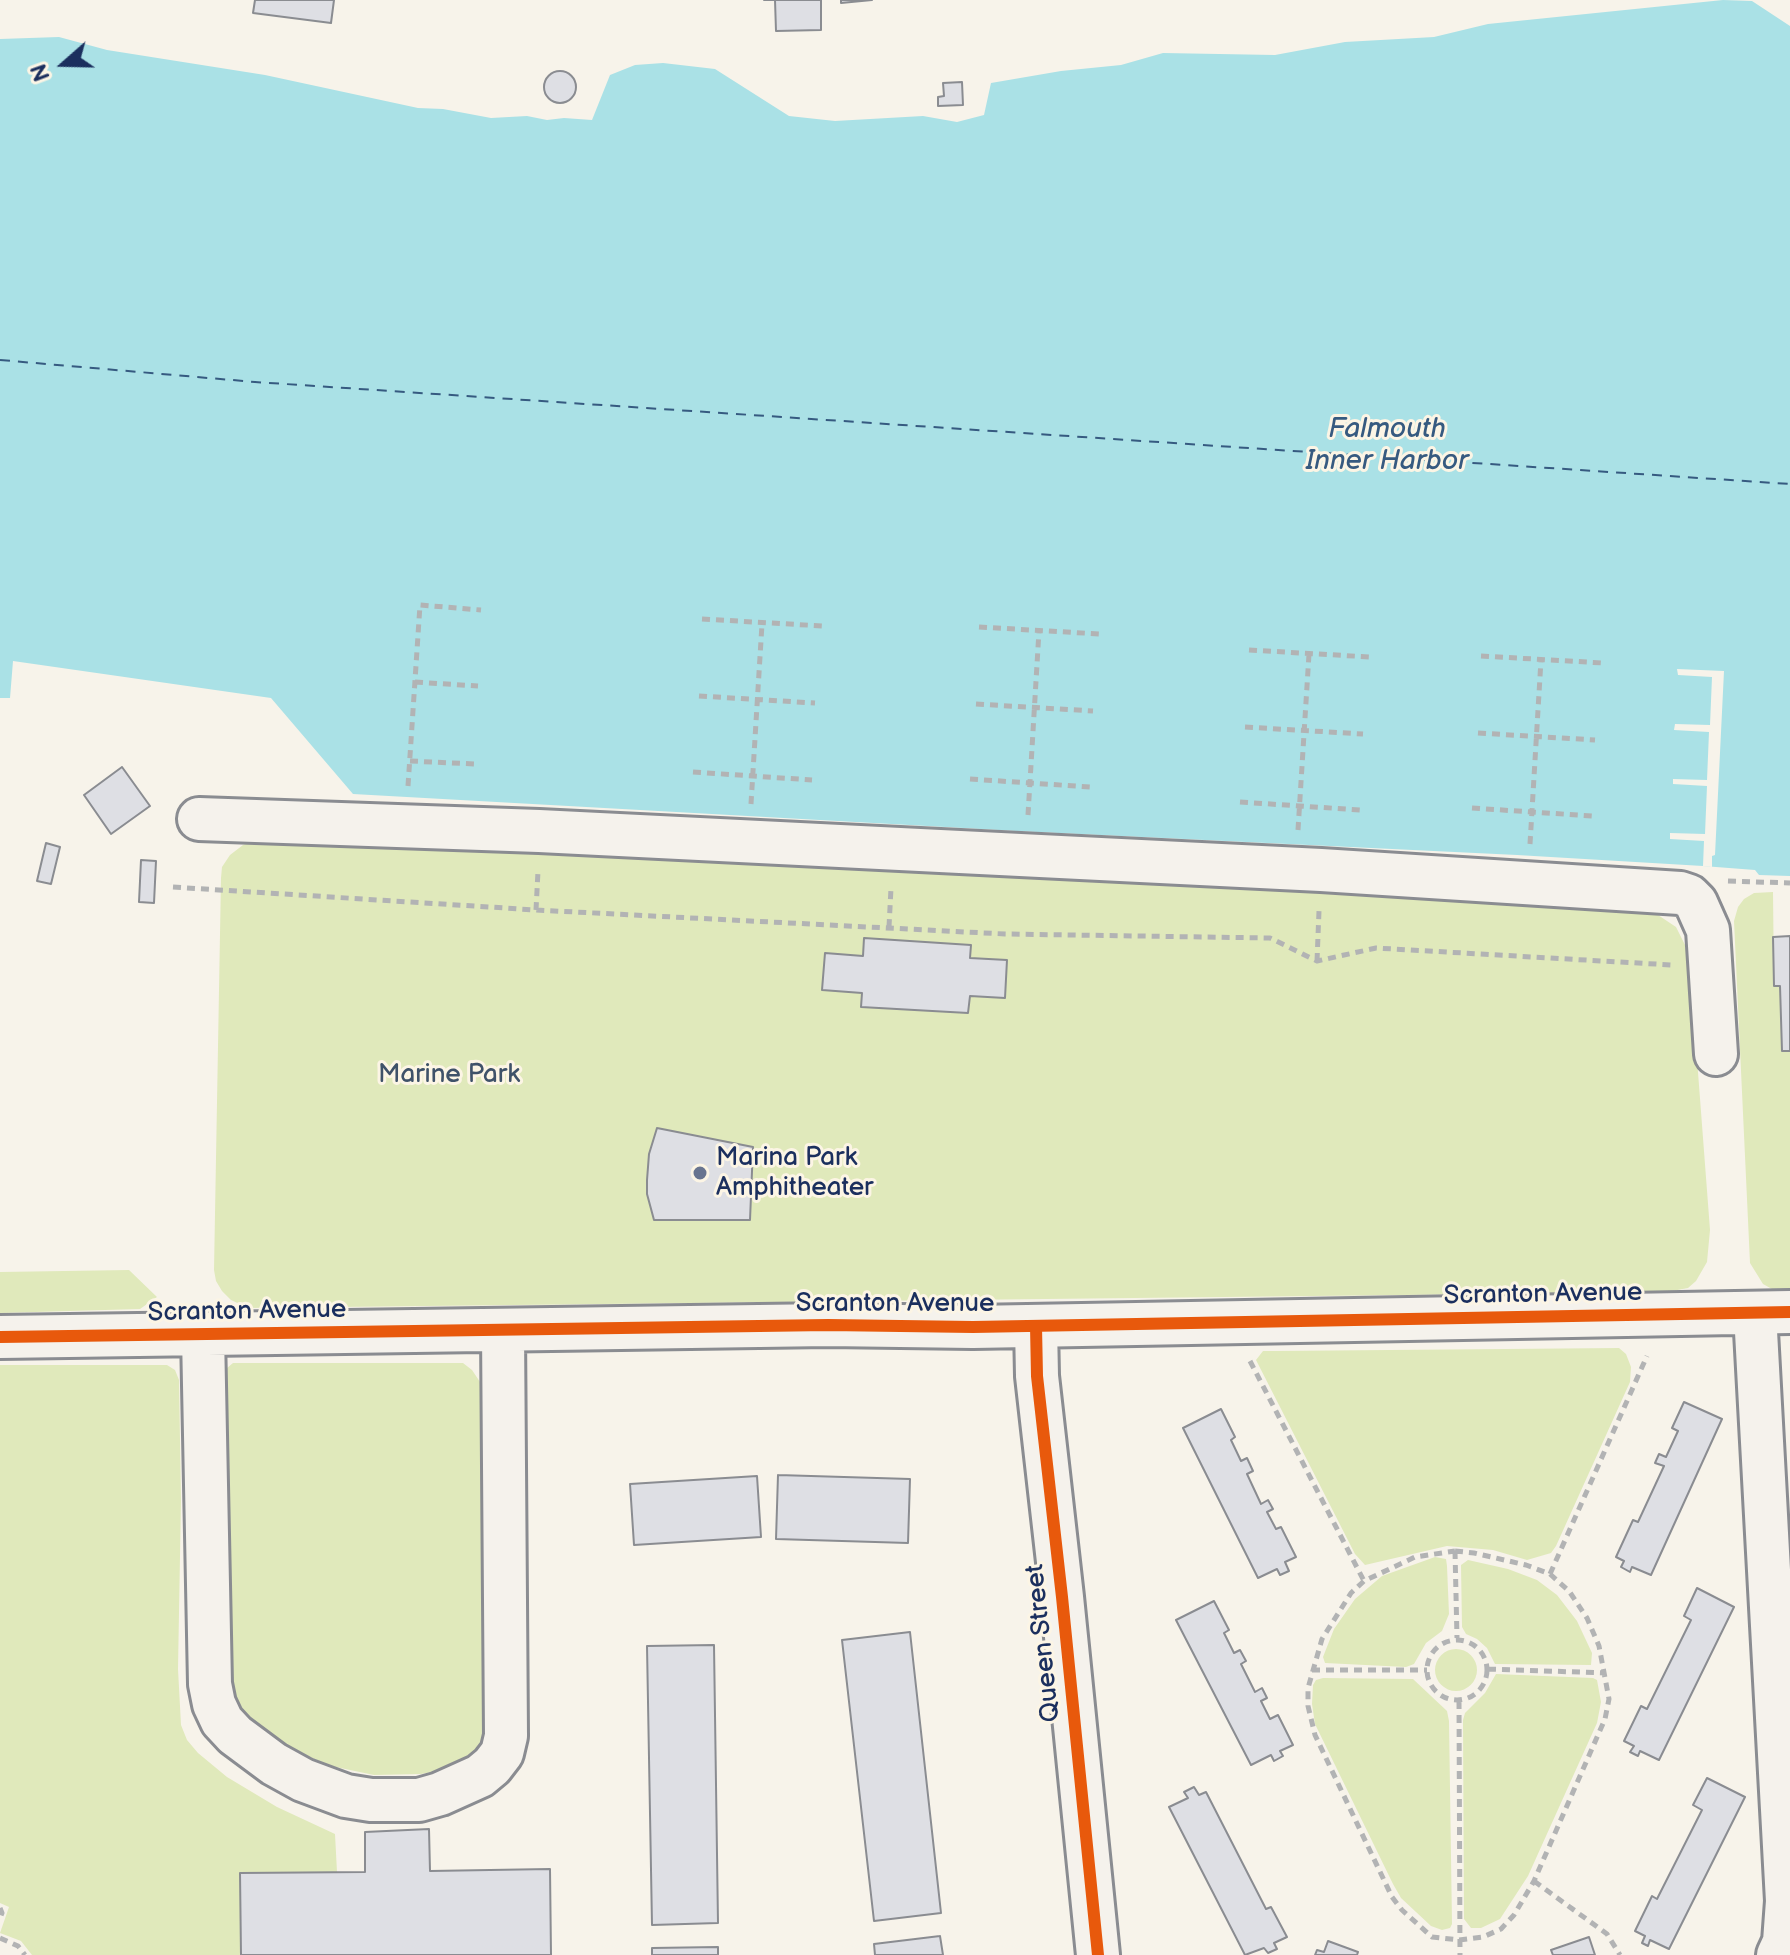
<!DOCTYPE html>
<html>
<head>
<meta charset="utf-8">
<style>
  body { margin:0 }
  #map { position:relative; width:1790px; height:1955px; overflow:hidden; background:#f7f3ea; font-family:"Balsamiq Sans",sans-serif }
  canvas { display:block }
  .north { position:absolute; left:24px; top:24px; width:80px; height:80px; -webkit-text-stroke:6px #fcf5e5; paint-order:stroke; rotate:250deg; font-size:22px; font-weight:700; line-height:32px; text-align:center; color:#1b2f5e }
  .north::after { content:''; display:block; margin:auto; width:28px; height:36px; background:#1b2f5e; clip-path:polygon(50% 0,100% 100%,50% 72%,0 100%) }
</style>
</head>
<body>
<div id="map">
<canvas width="1790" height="1955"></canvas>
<div class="north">N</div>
</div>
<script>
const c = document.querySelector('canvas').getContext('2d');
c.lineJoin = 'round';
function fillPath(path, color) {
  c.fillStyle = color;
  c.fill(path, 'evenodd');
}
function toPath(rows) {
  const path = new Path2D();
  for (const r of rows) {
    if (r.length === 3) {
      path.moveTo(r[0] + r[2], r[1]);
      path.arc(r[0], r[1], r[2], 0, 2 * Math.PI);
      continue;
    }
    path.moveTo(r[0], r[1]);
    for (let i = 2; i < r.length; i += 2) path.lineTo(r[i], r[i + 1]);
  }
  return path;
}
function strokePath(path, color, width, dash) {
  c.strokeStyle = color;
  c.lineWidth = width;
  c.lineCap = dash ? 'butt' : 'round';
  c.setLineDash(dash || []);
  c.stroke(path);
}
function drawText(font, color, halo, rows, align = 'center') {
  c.font = font + ' "Balsamiq Sans",sans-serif';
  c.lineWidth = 6;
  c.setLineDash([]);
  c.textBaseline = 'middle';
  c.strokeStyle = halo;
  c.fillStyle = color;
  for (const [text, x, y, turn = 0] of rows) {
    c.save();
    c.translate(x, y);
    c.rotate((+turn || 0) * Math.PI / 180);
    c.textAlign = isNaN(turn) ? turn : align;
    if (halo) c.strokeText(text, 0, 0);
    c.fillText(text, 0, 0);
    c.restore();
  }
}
fillPath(toPath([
  [263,838,524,845,1646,907,1676,927,1685,945,1690,967,1710,1230,1707,1262,1696,1281,1688,1288,1667,1292,248,1308,231,1300,222,1291,216,1281,214,1270,221,878,222,867,230,855,243,845],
  [1773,892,1774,985,1780,986,1782,1051,1790,1051,1790,1289,1772,1289,1763,1284,1750,1263,1734,921,1738,907,1744,899,1754,893],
  [129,1270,157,1297,140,1309,0,1313,0,1272],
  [1619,1348,1626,1354,1631,1367,1630,1382,1556,1546,1551,1553,1527,1560,1493,1550,1447,1546,1365,1565,1355,1554,1256,1360,1263,1351,1275,1351],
  [233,1363,463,1363,472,1370,480,1382,485,1399,485,1739,483,1748,474,1755,453,1768,421,1774,374,1775,331,1766,265,1738,239,1712,227,1671,221,1373],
  [0,1365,167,1365,175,1370,179,1380,181,1500,178,1669,181,1725,187,1740,198,1753,227,1777,277,1807,335,1834,337,1872,240,1873,241,1955,32,1955,21,1941,0,1933,9,1907,0,1903],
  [1435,1557,1446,1559,1447,1566,1449,1614,1442,1631,1426,1643,1414,1664,1406,1667,1325,1663,1323,1657,1334,1629,1355,1599,1382,1576],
  [1468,1560,1508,1569,1537,1580,1557,1595,1577,1621,1592,1653,1591,1665,1495,1664,1487,1648,1477,1639,1466,1634,1462,1627,1461,1565],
  [1456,1670,21],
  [1496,1674,1593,1678,1597,1680,1601,1702,1597,1723,1528,1876,1500,1919,1481,1928,1471,1928,1464,1919,1463,1720,1465,1713,1485,1693],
  [1323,1678,1413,1679,1447,1711,1449,1721,1452,1924,1450,1928,1442,1930,1431,1926,1401,1898,1393,1884,1315,1724,1312,1704,1313,1685,1316,1680]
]), '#e0e9bb');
fillPath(toPath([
  [1723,0,1752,1,1790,26,1790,876,1759,875,1755,870,1703,866,1517,855,1017,831,353,794,271,698,13,661,10,698,0,698,0,39,59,37,107,50,265,75,418,108,443,109,491,118,527,116,547,120,564,118,592,120,610,75,635,65,663,63,715,69,789,116,835,121,923,116,957,122,984,115,991,83,1061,71,1121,65,1163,53,1275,55,1345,42,1434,37,1488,24]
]), '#aae1e6');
fillPath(toPath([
  [1677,669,1724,671,1715,855,1712,856,1712,867,1703,866,1704,841,1670,839,1670,833,1705,834,1707,786,1673,784,1673,779,1707,780,1709,732,1674,730,1675,724,1710,725,1712,677,1678,675]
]), '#f7f3ea');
strokePath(toPath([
  [0,360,255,382,1790,484]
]), '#365a80', 2, [10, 8]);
const building = toPath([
  [255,0,334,0,331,23,253,13,255,0],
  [764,0,821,0,821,30,776,31,775,0,764,0],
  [841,0,872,0,841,3,841,0],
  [560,87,16],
  [962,82,963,105,938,106,938,97,944,96,943,83,962,82],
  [122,767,150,806,111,834,84,795,122,767],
  [46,843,60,847,51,884,37,881,46,843],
  [141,860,156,861,154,903,139,902,141,860],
  [1790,936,1790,1051,1782,1051,1780,986,1774,986,1773,937,1790,936],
  [864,938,971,945,970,958,1007,960,1005,998,970,996,968,1013,861,1007,862,993,822,990,825,953,863,956,864,938],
  [657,1128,753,1147,750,1220,654,1220,647,1194,647,1180,649,1154,657,1128],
  [1684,1402,1722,1419,1651,1575,1632,1567,1630,1572,1621,1567,1624,1561,1616,1557,1633,1520,1638,1522,1664,1466,1655,1463,1659,1454,1666,1457,1678,1431,1672,1428,1684,1402],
  [1221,1409,1235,1437,1231,1440,1241,1461,1247,1458,1253,1471,1247,1474,1261,1504,1268,1500,1273,1509,1267,1512,1276,1529,1281,1527,1296,1557,1285,1562,1289,1571,1280,1575,1277,1569,1258,1578,1183,1428,1221,1409],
  [778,1475,910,1479,908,1543,776,1539,778,1475],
  [757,1476,761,1537,634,1545,630,1484,757,1476],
  [1697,1588,1734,1607,1659,1760,1640,1751,1638,1756,1630,1752,1634,1746,1624,1741,1641,1706,1647,1709,1691,1620,1684,1616,1697,1588],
  [1214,1601,1229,1630,1224,1633,1234,1653,1240,1650,1246,1661,1241,1664,1255,1692,1262,1688,1267,1698,1261,1701,1270,1719,1278,1715,1293,1745,1280,1751,1283,1756,1274,1761,1271,1755,1251,1765,1176,1620,1214,1601],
  [910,1632,941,1913,874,1921,842,1640,910,1632],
  [714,1645,718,1923,652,1925,647,1646,714,1645],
  [1707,1778,1745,1797,1669,1949,1650,1940,1648,1946,1642,1943,1645,1936,1635,1931,1652,1896,1657,1899,1702,1810,1693,1805,1707,1778],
  [1194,1787,1199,1795,1206,1792,1266,1909,1271,1907,1287,1937,1274,1943,1277,1949,1268,1953,1264,1948,1245,1955,1169,1807,1188,1798,1184,1792,1194,1787],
  [429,1829,430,1871,550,1869,551,1955,241,1955,240,1873,365,1872,365,1832,429,1829],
  [940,1936,943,1955,875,1955,874,1944,940,1936],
  [1589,1937,1595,1955,1553,1955,1551,1950,1589,1937],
  [1328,1941,1358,1952,1357,1955,1315,1955,1317,1950,1324,1952,1328,1941],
  [718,1947,718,1955,652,1955,652,1948,718,1947]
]);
fillPath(building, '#dedfe4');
strokePath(building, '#8a8c91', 2);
const minor = toPath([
  [199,819,539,831,1321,870,1680,893,1689,896,1696,903,1708,930,1716,1054],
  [1755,1313,1787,1901,1784,1942,1778,1955],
  [1036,1326,1037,1376,1062,1597,1098,1955],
  [203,1335,210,1684,214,1704,222,1721,235,1735,274,1764,303,1780,346,1796,371,1800,419,1800,440,1794,480,1776,492,1766,502,1753,506,1736,503,1330],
  [0,1337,828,1325,973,1327,1790,1312]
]);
strokePath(minor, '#8a8c91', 48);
strokePath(toPath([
  [702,619,823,626],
  [979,627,1100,634],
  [1249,650,1370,657],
  [1481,656,1603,663],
  [415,682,478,686],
  [699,696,815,703],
  [976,704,1093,711],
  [1245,727,1363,734],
  [1478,733,1595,740],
  [410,761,476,764],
  [693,772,812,780],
  [970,779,1090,787],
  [408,786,420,605,481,610],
  [1240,802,1360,810],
  [751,804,762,624],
  [1472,808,1592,816],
  [1028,815,1039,631],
  [1298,830,1309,654],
  [1530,844,1541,660],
  [1728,881,1790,883],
  [173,887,536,910,1005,934,1270,938,1317,961,1376,948,1672,965],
  [536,910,538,871],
  [889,927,891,888],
  [1317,961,1319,911],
  [1250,1361,1364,1581],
  [1455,1551,1474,1553,1526,1565,1550,1574,1569,1591,1587,1618,1599,1646,1609,1699,1605,1719,1534,1881,1514,1915,1501,1929,1483,1937,1459,1940,1432,1937,1402,1910,1392,1897,1315,1735,1308,1706,1308,1688,1322,1639,1351,1593,1364,1581,1415,1557,1455,1551],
  [1455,1551,1457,1638],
  [1550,1574,1647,1356],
  [1457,1670,30],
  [1488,1669,1606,1673],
  [1312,1670,1427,1670],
  [1459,1701,1460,1955],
  [1534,1881,1607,1934,1620,1955],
  [0,1908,2,1913,0,1918],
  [0,1938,18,1946,25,1955]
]), '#b2b3b4', 5, [8, 6]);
strokePath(minor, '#f5f2ec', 42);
strokePath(toPath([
  [1036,1326,1037,1376,1062,1597,1098,1955],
  [0,1337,828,1325,973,1327,1790,1312]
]), '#e8590c', 12);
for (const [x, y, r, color] of [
  [700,1173,8,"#68748f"]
]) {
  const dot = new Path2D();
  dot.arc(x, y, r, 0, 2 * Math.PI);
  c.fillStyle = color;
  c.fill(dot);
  strokePath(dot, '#fcf5e5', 3);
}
drawText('26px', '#3f5269', '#fcf5e5', [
  ["Marine Park",449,1075]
]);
drawText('26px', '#1b2f5e', '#fcf5e5', [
  ["Marina Park",716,1158],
  ["Amphitheater",716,1188]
], 'left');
drawText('26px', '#1b2f5e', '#fcf5e5', [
  ["Scranton Avenue",1543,1295,-1],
  ["Scranton Avenue",895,1304],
  ["Scranton Avenue",247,1312,-1],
  ["Queen Street",1044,1643,-96]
]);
drawText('italic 28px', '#365a80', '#fcf5e5', [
  ["Falmouth",1387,430],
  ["Inner Harbor",1387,462]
]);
</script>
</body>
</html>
